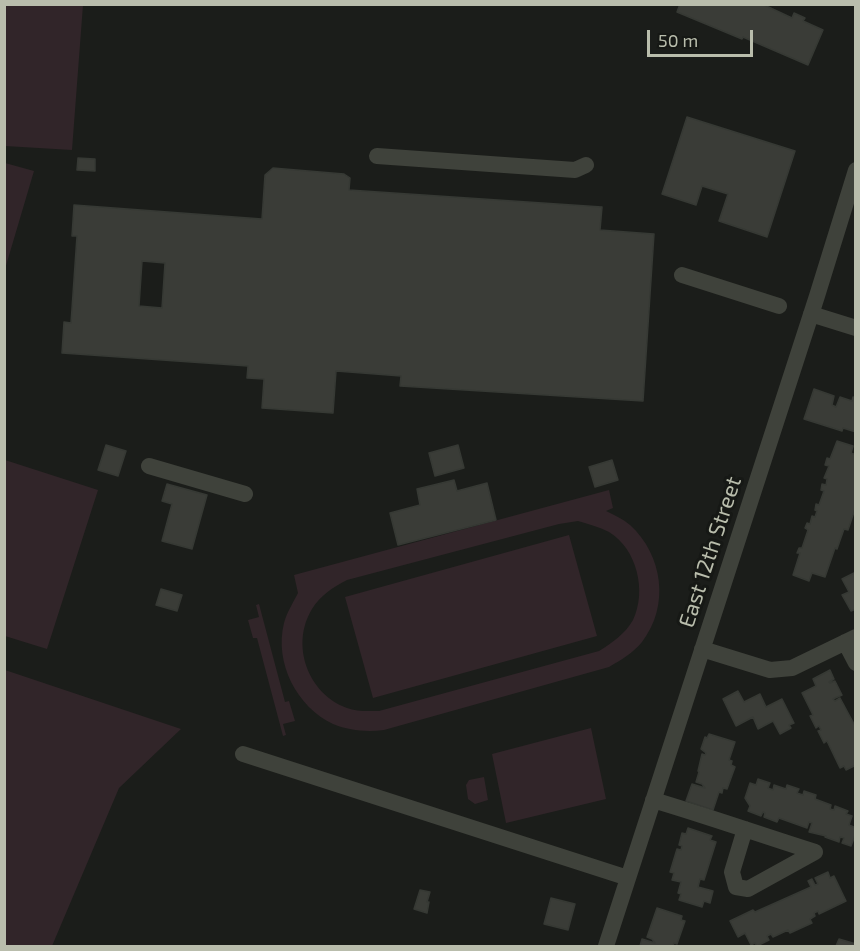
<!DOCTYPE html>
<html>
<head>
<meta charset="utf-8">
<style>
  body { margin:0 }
  #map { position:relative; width:860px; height:951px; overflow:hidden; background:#1b1d1a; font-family:"Exo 2",sans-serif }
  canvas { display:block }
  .frame { position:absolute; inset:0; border:6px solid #b9bdac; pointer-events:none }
  .scale { position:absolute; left:647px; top:30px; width:106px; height:27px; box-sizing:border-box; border:3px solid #b9bdac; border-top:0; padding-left:8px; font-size:18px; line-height:21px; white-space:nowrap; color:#b9bdac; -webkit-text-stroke:4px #161815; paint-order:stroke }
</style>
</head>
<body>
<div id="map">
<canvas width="860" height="951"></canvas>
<div class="frame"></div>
<div class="scale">50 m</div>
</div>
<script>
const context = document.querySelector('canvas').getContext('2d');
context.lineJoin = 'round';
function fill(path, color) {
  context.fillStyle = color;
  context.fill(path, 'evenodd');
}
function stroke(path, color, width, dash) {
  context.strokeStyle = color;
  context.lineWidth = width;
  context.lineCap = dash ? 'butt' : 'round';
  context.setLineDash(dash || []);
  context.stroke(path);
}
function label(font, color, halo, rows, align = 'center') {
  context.font = font + ' "Exo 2",sans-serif';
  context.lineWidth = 6;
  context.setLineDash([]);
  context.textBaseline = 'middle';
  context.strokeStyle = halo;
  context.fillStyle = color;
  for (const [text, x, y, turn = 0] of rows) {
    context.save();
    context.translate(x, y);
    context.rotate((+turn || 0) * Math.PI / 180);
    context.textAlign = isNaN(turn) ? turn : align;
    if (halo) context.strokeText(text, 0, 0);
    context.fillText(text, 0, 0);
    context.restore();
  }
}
fill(new Path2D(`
  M5 5H83L72 150 5 146Z
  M5 163 34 171 5 269 4 163Z
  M5 460 98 490 47 649 5 636Z
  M609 490 613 508 606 511C614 515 623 519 630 525 663 555 670 606 642 642 633 653 621 660 609 667L384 730C367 732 350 731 333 724 297 707 274 663 284 623 287 612 293 603 298 593L294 575ZM578 521C588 524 599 527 609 532 637 549 647 591 633 620 625 634 612 643 599 651L379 711C368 711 357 712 347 708 308 694 290 645 312 609 320 596 333 587 347 580L559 524Z
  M569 535 597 636 373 698 345 597Z
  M259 604 285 702 289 701 295 721 283 724 286 735 283 736 257 638H253L248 620 259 617 256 605Z
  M5 670 181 729 119 788 52 946H5Z
  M591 728 606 799 506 823 492 754Z
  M484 777 488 800 475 804 468 799 466 785 469 780Z`), '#312529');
const building = new Path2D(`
  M680 4H762L792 18 794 13 805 18 803 21 823 30 808 65 743 37 742 39 677 12Z
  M687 117 795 151 767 237 719 221 728 194 702 186 696 205 662 194Z
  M78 158 95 159V171L77 170Z
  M273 168 344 174 350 178 349 190 602 207 600 230 654 234 643 401 400 386 401 376 336 371 333 413 262 408 264 379 247 378 248 366 62 353 64 322 71 323 77 236H72L74 205 262 219 265 175ZM142 261 165 263 162 308 139 306Z
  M814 389 834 396 832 405 836 407 840 397 852 401 853 397 856 398V432L843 428 842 431 804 419Z
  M837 441 853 446 851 453 856 455V506L848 530 844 529 837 549 835 548 825 577 812 573 809 581 793 575 800 553H797L799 548H802L808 530 805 528 807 523 810 524 812 516 815 517 817 511 815 510 816 504 819 505 824 491 821 490 822 484 826 485 827 479 824 478 829 466 825 465 827 458 830 459Z
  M106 445 126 451 118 476 98 470Z
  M458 445 464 468 435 476 429 453Z
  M612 460 618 480 595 487 589 467Z
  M454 480 457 491 487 483 496 520 398 545 390 513 420 505 417 489Z
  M167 484 207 495 192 549 162 541 172 504 162 501Z
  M856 572V609L851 611 842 595 849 592 842 579Z
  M161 589 182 595 177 611 156 605Z
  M830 670 834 679 829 682 830 683 835 681 842 695 833 699 835 701 840 698 854 724 856 723V765L846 770 844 766 840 768 827 741 824 743 818 731 821 730 819 726 816 728 810 716 813 715 802 693 816 686 813 679Z
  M738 691 744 702 760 694 766 707 782 699 794 723 789 725 791 728 780 734 773 721 758 729 753 717 736 726 723 699Z
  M709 734 735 742 729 760 732 761 731 765 735 767 727 789 723 788 722 793 719 792 713 810 686 801 692 784 705 788 702 784 696 782 699 772 698 771 702 754 705 755 706 753 701 749 705 737 707 738Z
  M758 779 770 783 768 788 773 790 774 785 786 789 787 785 799 789 797 793 803 795 804 791 816 795 815 799 831 805 830 809 834 810 835 806 848 811 846 814 852 816 849 825 856 828V833L851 846 842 843 844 838 840 837 839 842 825 837 826 836 809 832 812 823 809 822 807 828 779 818 777 822 764 817 765 813 763 812 761 816 748 811 750 806 745 798 750 783 756 785Z
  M688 828 712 836 710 840 716 842 704 880 700 879 698 887 713 891 710 903 704 901 702 907 679 900 681 894 678 893 681 882 672 880 674 873 670 872 677 849 681 850 682 846 679 845 682 833 686 834Z
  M828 872 830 878 834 876 846 901 819 914 818 911 814 913 815 916 810 919 812 923 790 933 788 930 773 937 771 934 767 936 769 940 757 946 755 943 751 945 745 933 738 937 730 921 753 910 755 912 811 887 808 881 812 879 815 885 818 884 815 878Z
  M420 890 430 892 427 902H429L427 913 414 909Z
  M551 898 575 904 568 930 544 924Z
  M657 908 682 916 681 920 685 921 677 944 674 943 673 946H640L642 939 655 943 652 939 647 937Z
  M839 939 856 944V946H836Z`);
fill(building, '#3a3c37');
stroke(building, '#363934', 1.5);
stroke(new Path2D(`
  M377 156 575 170 586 165
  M682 275 779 306
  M811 314 856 328
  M149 466 245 494
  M845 642 856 663
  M702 649 770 670 792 668 856 637
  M243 754 628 878
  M653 800C707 816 761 835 815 852L748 889 736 887 732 872 745 829
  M606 946 817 296 856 170`), '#3f423b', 16);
label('22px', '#b9bdac', '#161815', [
  ["East 12th Street",710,552,-72]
]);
</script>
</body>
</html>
